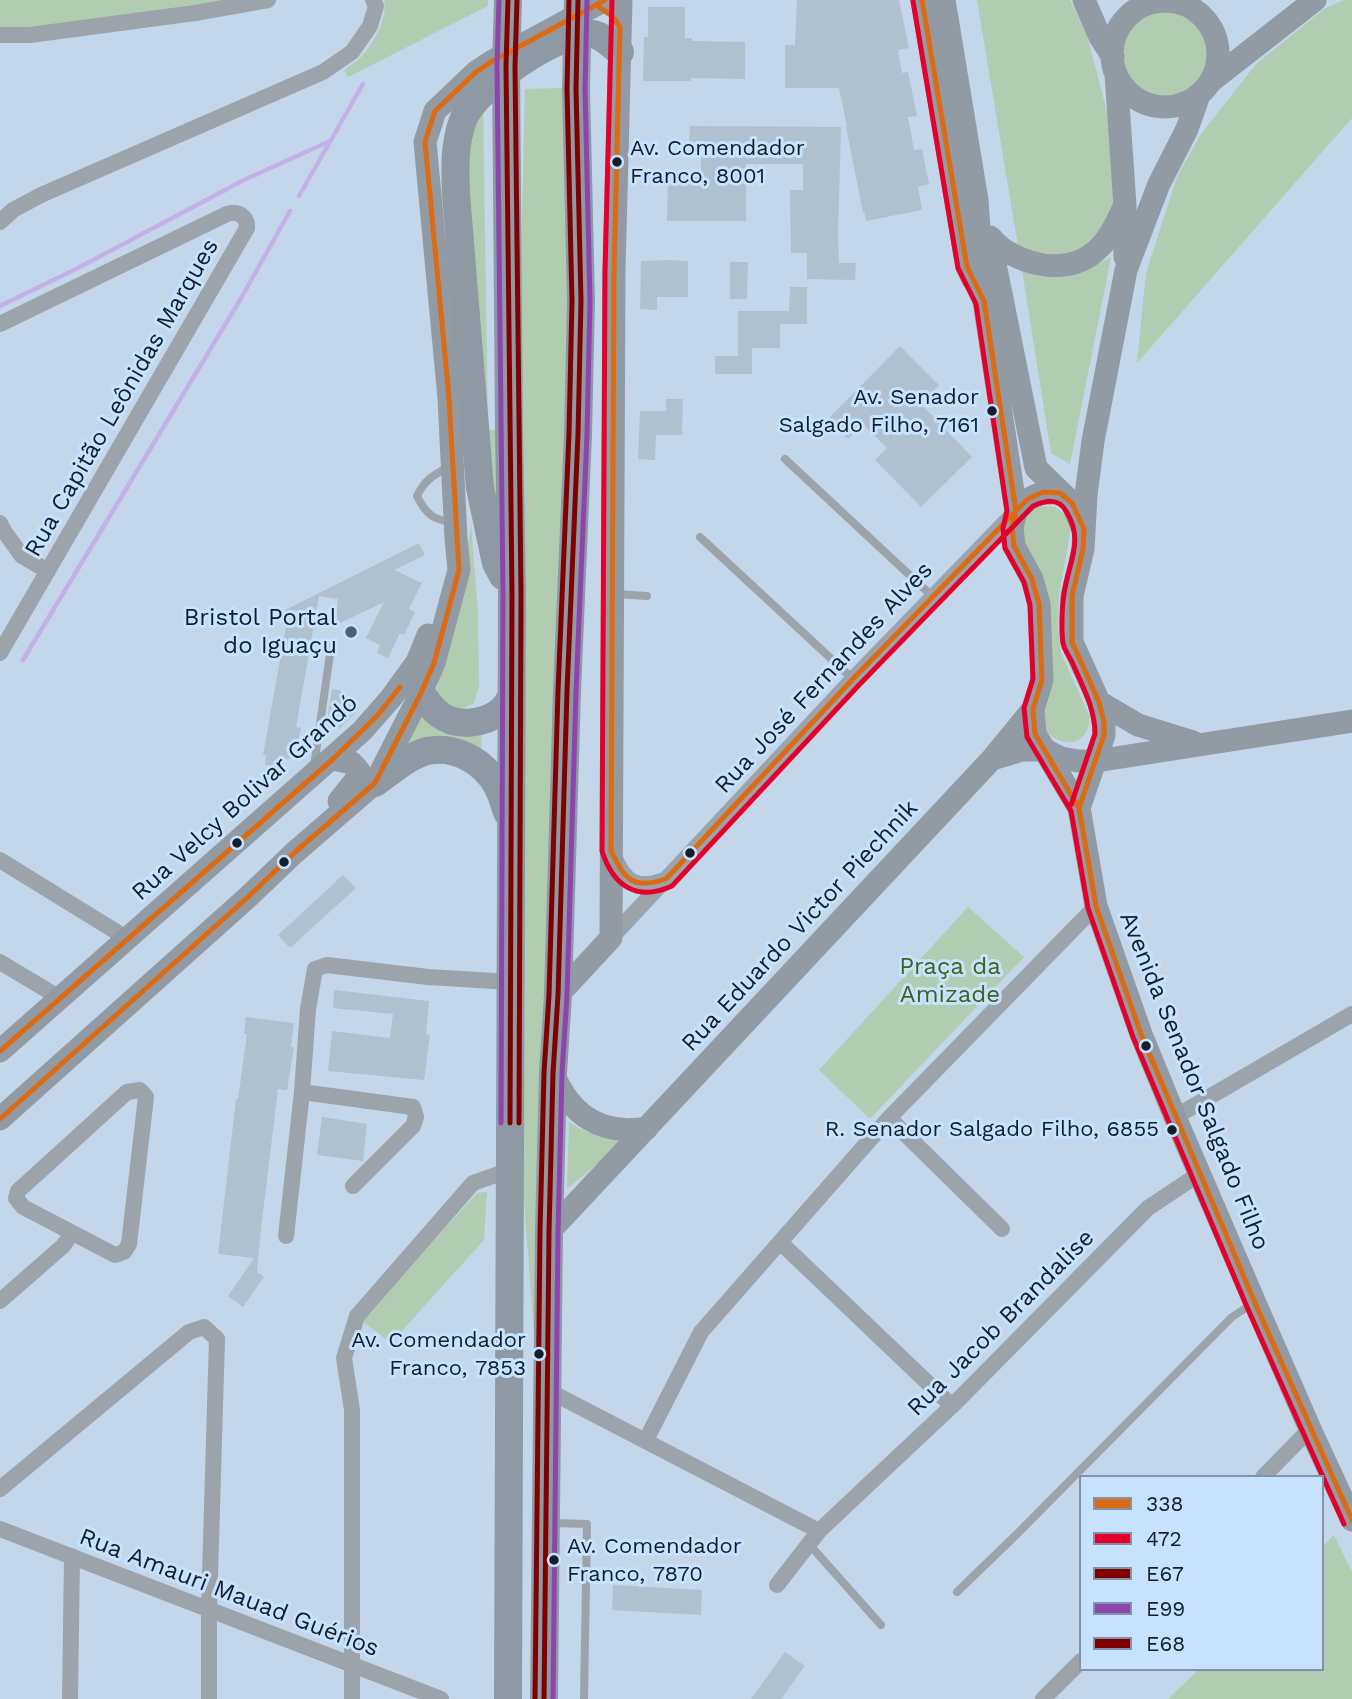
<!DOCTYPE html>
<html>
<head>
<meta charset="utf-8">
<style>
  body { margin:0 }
  #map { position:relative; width:1352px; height:1699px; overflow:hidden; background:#c3d6ea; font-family:"Work Sans",sans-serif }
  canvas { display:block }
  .legend { position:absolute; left:1079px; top:1475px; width:245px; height:196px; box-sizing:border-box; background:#c7e2fe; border:2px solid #7f94aa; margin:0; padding:9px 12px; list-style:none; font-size:21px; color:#121f2b }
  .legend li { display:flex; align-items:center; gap:14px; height:35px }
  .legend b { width:35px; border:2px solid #7f94aa }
</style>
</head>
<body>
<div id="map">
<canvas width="1352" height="1699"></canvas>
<ul class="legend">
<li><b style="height:9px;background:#db6a13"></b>338</li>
<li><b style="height:9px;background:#e4002b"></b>472</li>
<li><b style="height:9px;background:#800000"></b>E67</li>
<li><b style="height:9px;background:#8e44ad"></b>E99</li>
<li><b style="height:9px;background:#800000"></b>E68</li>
</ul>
</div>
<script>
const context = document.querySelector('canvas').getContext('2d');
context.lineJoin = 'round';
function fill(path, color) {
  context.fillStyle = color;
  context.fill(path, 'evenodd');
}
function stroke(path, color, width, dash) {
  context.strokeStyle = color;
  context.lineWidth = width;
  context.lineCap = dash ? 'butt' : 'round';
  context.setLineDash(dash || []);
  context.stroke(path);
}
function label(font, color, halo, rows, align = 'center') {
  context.font = font + ' "Work Sans",sans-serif';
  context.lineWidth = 6;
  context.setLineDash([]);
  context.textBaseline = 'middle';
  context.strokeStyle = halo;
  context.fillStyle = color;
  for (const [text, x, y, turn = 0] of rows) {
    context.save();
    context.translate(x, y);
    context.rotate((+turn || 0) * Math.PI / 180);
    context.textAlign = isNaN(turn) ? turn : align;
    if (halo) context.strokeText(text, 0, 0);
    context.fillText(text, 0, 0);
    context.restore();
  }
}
fill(new Path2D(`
  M0 0H227L79 22 18 29H0Z
  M384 0H488V6L348 77 344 70C350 66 357 61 362 56 374 43 388 18 384 0Z
  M977 0H1070L1087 35 1114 139 1116 202 1105 231 1082 250 1061 257 1038 256 1018 246Z
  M1344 0H1352V118L1137 363 1146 273 1177 177 1201 134 1256 64 1324 9Z
  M1119 54a46 46 0 1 1 92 0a46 46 0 1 1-92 0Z
  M565 88 572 300 537 1373 522 1175 517 435 525 89Z
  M483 101 488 429 497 431 498 515 493 518 461 167Z
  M1111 257 1070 464 1051 453 1022 270C1060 286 1077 274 1111 257Z
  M1041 506 1056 507 1064 514 1069 521 1070 534 1059 596 1058 628 1061 653 1090 717C1088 749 1058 749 1042 726L1022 539 1025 515 1033 508Z
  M471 524 478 612 479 687 474 703 459 710 443 705 436 691 458 618Z
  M420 705 481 728 482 759 401 755Z
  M968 907 1024 957 870 1119 819 1070Z
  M569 1122C588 1134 605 1140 627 1139L567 1189Z
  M487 1192 484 1240 391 1343 361 1320 477 1193Z
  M1334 1535 1352 1572V1699H1168L1199 1669H1322V1547Z`), '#b2ccb1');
stroke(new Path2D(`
  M299 196 363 84
  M0 306 78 268 244 180 330 141
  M23 660 240 300 290 211`), '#c4b0e5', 4.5);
fill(new Path2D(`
  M797 0H899L909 48 898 50 902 73 908 72 917 116 908 117 914 150 922 149 929 184 918 187 922 210 866 221 864 211 863 212 846 127H847L839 88H785V45H795Z
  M648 7H685V38H692V41L745 42V79L691 78V81H643L644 37H648Z
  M690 126 841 127 838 236 839 263H856L855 280 807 279V253H791L790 190H803V164H746V221H667L668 172 701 173V143H689Z
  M670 260 688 261V297H657V310L640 309 641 261Z
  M730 262H748L747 299H730Z
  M790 287H807V324H780V348H752V374H715V356H738V311H789Z
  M900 346 939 385 921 404 972 457 921 507 875 460 887 448 863 424 848 439 828 419Z
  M666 399H683L682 435H656L655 460 638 459 640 411H666Z
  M419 543 425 555 394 570 422 583 409 609 415 612 404 635 400 633 388 658 377 653 380 645 366 638 384 602 334 626 338 599 319 596 296 727 301 728 295 756 290 755 289 759 285 758 282 773 268 771 269 765H265L266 755H263L288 616 285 610Z
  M332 689 340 690 359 709 339 729 326 728Z
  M343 875 356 888 290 948 278 935Z
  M334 990 429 1001 426 1034 430 1035 424 1080 328 1071 332 1031 390 1038 393 1014 333 1008Z
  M246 1017 294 1023 291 1047H294L287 1090 278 1089 261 1229 257 1272 264 1277 243 1307 228 1296 254 1258 218 1254 236 1099H238L247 1034H244Z
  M322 1117 367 1124 363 1161 317 1155Z
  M613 1585 702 1590 701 1615 612 1610Z
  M785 1652 805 1666 781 1699H751Z`), '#b1c0cf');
stroke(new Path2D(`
  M785 459 932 596
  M450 466C434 475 425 479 417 496 427 516 433 519 454 523
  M700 537 853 679
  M615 594 647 596
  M314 766 331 647
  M552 1523 587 1524 584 1699
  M808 1543 881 1625
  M957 1592 1017 1534 1232 1317 1252 1304`), '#9ca3ab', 8);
stroke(new Path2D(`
  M0 35H30L195 13 268 0
  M0 222 13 210 41 195 323 72 352 52 370 26 376 6 373 0
  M0 324 227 214C238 210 248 217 247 228L0 653
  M0 523 4 531 22 556 48 571
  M614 856C625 882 637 890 664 880
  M0 860 128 939
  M611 938 853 679 1016 511
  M0 962 60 998
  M140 1090 146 1097 129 1244 124 1252 115 1255 23 1207 16 1198 18 1191 127 1092Z
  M302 1092 413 1107 416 1117 413 1126 353 1186
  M1175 1117 1352 1014
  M889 1118 1002 1229
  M286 1236 302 1092 308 1009 315 969 327 965 428 977 510 982
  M780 1242 952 1406
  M0 1301 63 1246 72 1233
  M547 1390 819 1531 952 1406 1148 1208 1199 1174
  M646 1440 701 1332 889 1118 1096 906
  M1263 1477 1310 1429
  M0 1489 189 1332 204 1327 217 1339 209 1609V1699
  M0 1529 441 1699
  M777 1585 819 1531
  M70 1699 72 1556
  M352 1699V1410L344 1358 357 1316 473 1183 510 1170
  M1043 1699 1081 1661`), '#9ca3ab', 16);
stroke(new Path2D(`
  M922 0 967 267 973 279
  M944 0 977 200 984 301 1016 511 1012 528 1014 546 1032 579 1039 604 1042 680 1033 709 1035 734 1079 808 1096 906 1141 1034 1175 1117 1255 1303 1310 1429 1352 1520
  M1084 0 1100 37 1113 57
  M1112 54a53 53 0 1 1 106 0a53 53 0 1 1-106 0Z
  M1116 74 1125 206V257
  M1210 82 1315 0
  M990 237C995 242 1000 248 1006 251 1036 269 1075 274 1101 246 1111 236 1117 222 1123 209
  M993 254 1036 468 1072 503 1082 527
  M1016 511C1031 495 1038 492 1060 493
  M1099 702 1138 725 1193 742
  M333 759 352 763 359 771 355 781 339 801
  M992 759 1022 750H1045L1061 758 1078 761H1096L1352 721
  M1079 808 1104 735V722L1099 702 1072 642V596L1083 549 1086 495 1093 441 1126 270 1159 184 1187 129 1199 95
  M558 995 611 938 614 271 621 0
  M0 1051 362 731 391 698 417 662 428 635
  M553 1073C570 1115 601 1136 647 1128
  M0 1119 248 897 294 853 375 783 421 693 434 663 459 570 456 538 449 398 425 142 435 111 476 72 491 62 605 0
  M549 1232 992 759 1033 709`), '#929aa3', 23);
stroke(new Path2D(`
  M503 576 496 563 480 488 456 194C455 168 454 145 463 120 475 88 559 29 593 34 603 36 612 46 620 52
  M421 693C427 701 432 709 439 714 457 728 485 724 502 710 505 707 509 701 511 697
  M375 783C391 772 408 756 427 751 455 745 485 762 497 786 502 794 504 804 507 812
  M508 1699 512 594 509 431
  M544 1699 549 1232 553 1073 558 995 567 691 578 434`), '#8e99a3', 28);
stroke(new Path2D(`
  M508 0 506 66 509 431
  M578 434 581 301 576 89 578 0`), '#8e99a3', 28);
stroke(new Path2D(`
  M922 0 967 267 984 301 1016 511 1012 528 1014 546 1032 579 1039 604 1042 680 1033 709 1035 734 1079 808 1096 906 1141 1034 1255 1303 1352 1520
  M596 5 612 16 620 27 614 271 611 851C625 880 633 890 666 879L853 679 1016 511 1028 499 1043 492 1060 493 1072 503 1084 529 1083 549 1072 596V642L1099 702 1104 722V735L1079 808
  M0 1051 333 759 377 716 400 687
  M0 1119 248 897 294 853 375 783 421 693 434 663 459 570 449 398 425 142 435 111 476 72 491 62 605 0`), '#db6a13', 5);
stroke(new Path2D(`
  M612 0 605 271 602 851C613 886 637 902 672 886L859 685 1033 506C1045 501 1058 497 1066 511 1085 541 1068 563 1064 594 1062 605 1061 631 1063 643 1064 649 1069 656 1072 662 1082 685 1095 708 1095 734L1071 805
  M913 1 958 268 976 304 1007 511 1003 528 1005 548 1024 582 1030 605 1033 679 1024 708 1027 737 1071 811 1088 908 1133 1037 1247 1307 1344 1524`), '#e4002b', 5);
stroke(new Path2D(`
  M508 0 506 66 512 594 510 1123
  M544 1699 549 1232 553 1073 558 995 567 691 578 434 581 301 576 89 578 0`), '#800000', 5);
stroke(new Path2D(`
  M499 0 497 66 503 594 501 1123
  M553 1699 558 1232 562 1073 567 995 576 691 587 434 590 301 585 89 587 0`), '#8e44ad', 5);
stroke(new Path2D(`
  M517 0 515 66 521 594 519 1123
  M535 1699 540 1232 544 1073 549 995 558 691 569 434 572 301 567 89 569 0`), '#800000', 5);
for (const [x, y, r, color] of [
  [617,162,6,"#121f2b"],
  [992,411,6,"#121f2b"],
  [351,632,7,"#505f6e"],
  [237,843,6,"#121f2b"],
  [690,853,6,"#121f2b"],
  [284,862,6,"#121f2b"],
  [1146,1046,6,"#121f2b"],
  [1172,1130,6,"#121f2b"],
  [539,1354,6,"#121f2b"],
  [554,1560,6,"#121f2b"]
]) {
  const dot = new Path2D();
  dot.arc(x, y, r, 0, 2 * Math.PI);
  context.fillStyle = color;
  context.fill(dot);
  stroke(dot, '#c7e2fe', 2.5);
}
label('22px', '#121f2b', '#c7e2fe', [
  ["Av. Comendador",630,149,"left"],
  ["Franco, 8001",630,177,"left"],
  ["Av. Senador",979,398],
  ["Salgado Filho, 7161",979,426],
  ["R. Senador Salgado Filho, 6855",1159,1130],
  ["Av. Comendador",526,1341],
  ["Franco, 7853",526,1369],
  ["Av. Comendador",567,1547,"left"],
  ["Franco, 7870",567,1575,"left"]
], 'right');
label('24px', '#121f2b', '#c7e2fe', [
  ["Rua Capitão Leônidas Marques",122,398,-60],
  ["Rua José Fernandes Alves",824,678,-47],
  ["Rua Velcy Bolivar Grandó",245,798,-42],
  ["Rua Eduardo Victor Piechnik",800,926,-47],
  ["Avenida Senador Salgado Filho",1194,1081,68],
  ["Rua Jacob Brandalise",1001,1323,-45],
  ["Rua Amauri Mauad Guérios",229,1593,21]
]);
label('24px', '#121f2b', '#c7e2fe', [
  ["Bristol Portal",337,618],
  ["do Iguaçu",337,646]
], 'right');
label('24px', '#436118', '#c7e2fe', [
  ["Praça da",950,967],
  ["Amizade",950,995]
]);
</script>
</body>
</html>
